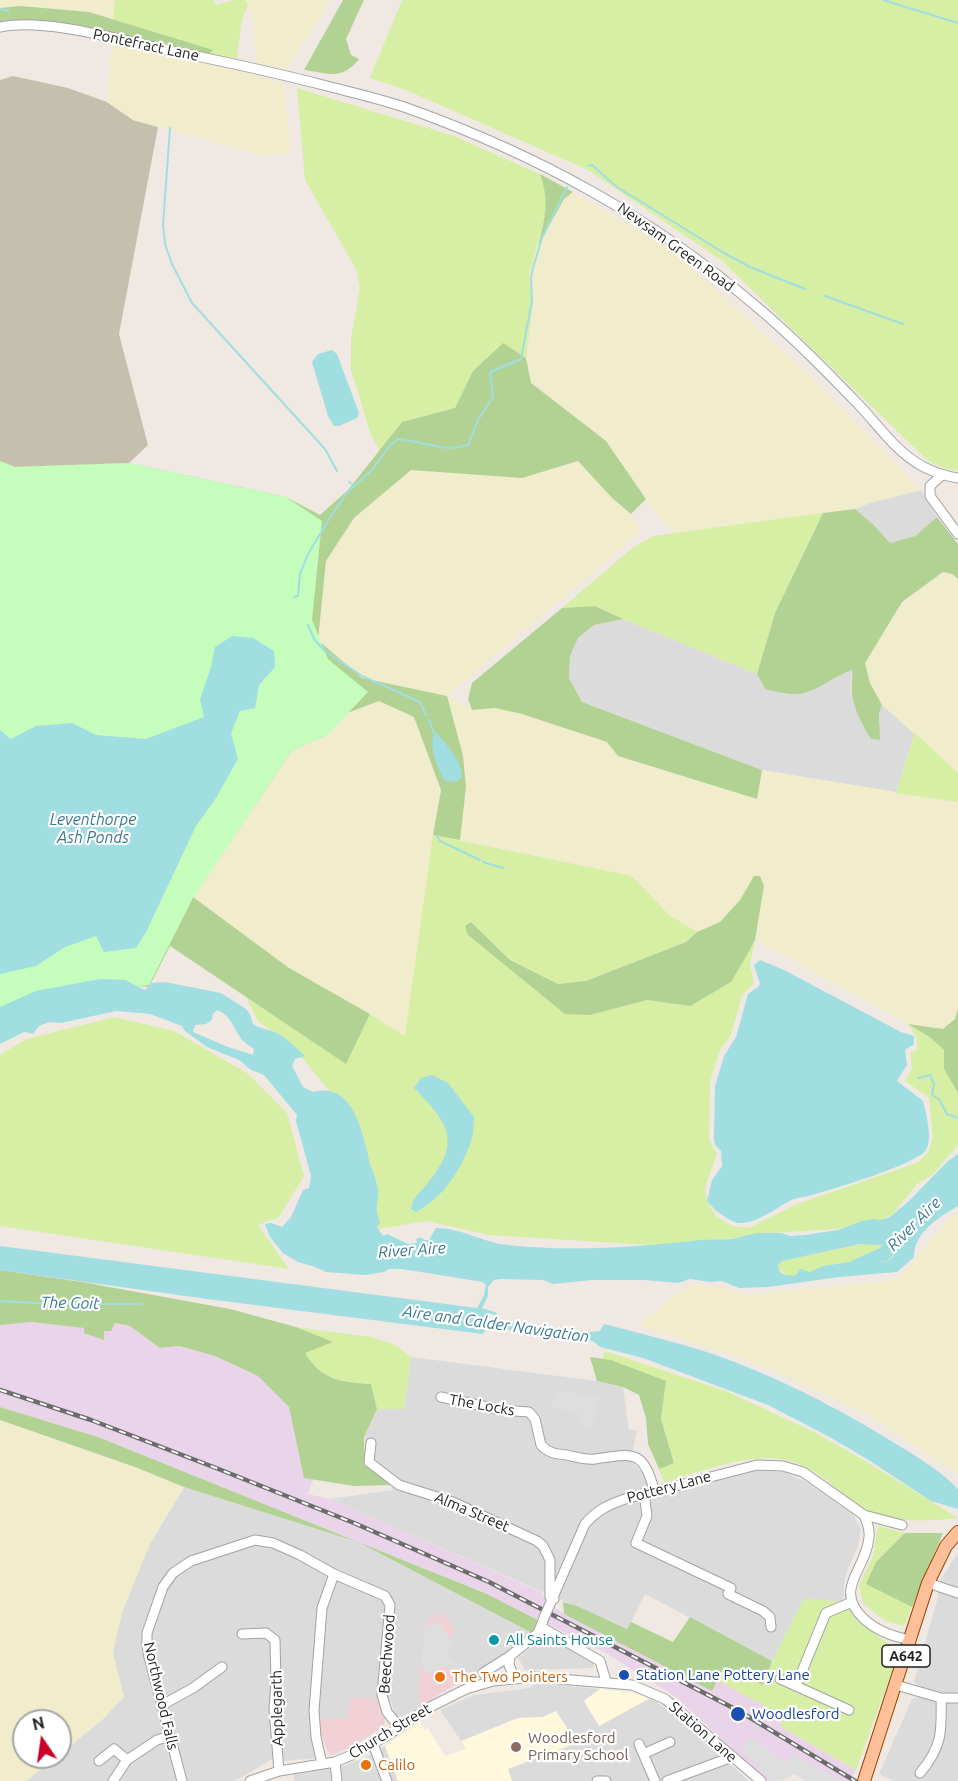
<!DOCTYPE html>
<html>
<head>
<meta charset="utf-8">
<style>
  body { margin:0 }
  #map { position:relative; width:958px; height:1781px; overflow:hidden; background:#f0e9e3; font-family:Ubuntu,sans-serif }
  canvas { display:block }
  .north { position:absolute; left:12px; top:1709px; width:60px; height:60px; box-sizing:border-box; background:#fff; border:2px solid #a5a5a5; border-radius:50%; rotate:347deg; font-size:16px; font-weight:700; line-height:24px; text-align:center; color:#1e1e1e }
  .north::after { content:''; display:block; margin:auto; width:21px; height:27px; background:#cb0027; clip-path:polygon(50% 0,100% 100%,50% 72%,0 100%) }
</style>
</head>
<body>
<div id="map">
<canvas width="958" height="1781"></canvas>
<div class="north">N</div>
</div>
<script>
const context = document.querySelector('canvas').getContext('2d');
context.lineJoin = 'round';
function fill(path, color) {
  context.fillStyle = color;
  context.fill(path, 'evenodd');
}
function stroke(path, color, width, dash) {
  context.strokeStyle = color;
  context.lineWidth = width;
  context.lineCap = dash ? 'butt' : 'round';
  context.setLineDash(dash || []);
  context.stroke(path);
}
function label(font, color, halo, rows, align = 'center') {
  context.font = font + ' Ubuntu,sans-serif';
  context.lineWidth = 4.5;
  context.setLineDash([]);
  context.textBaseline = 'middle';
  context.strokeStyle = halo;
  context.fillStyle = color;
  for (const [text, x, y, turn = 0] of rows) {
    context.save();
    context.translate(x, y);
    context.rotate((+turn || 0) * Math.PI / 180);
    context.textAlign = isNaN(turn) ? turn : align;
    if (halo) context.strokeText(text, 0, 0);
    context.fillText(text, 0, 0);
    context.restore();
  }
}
fill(new Path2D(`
  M921 490 937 517 915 536 890 543 874 525 855 509 870 503Z
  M623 619 757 674 765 689 807 693 837 674 852 669 851 693 880 723 879 713 882 705 915 733 896 793 762 770 582 702 569 678 570 656 578 638 594 625Z
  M411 1357 597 1381 623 1387 629 1430H637L631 1460 654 1484 657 1494 752 1470 785 1472 808 1483 853 1514 861 1529 859 1543 845 1577 843 1602 804 1599 772 1661 645 1594 628 1629 329 1499 393 1490 390 1480 364 1461 365 1435 377 1409H404Z
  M184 1487 358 1542 532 1633 511 1651 467 1678 457 1661 453 1663 427 1619 419 1684 421 1706 401 1718 395 1715 391 1701 350 1697 349 1718 311 1733 316 1758 284 1761 274 1758 235 1781H26L56 1757H60V1754L103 1719 124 1697 112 1653 122 1612 150 1544Z
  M958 1553V1781H894L879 1774 912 1699 918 1698 920 1688 914 1682 938 1597 937 1585Z
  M548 1635 595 1660 593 1668 525 1670 518 1658 542 1637Z
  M537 1683 600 1689 584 1701 599 1726 650 1698 677 1716 749 1781H512L508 1769 557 1711 543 1717 518 1718 461 1741 440 1710 474 1695 529 1688Z
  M385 1746 398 1781H294L293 1773 340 1767 365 1758Z`), '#dcdbdb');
fill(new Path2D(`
  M445 1614 455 1631 452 1639 454 1642 446 1647 448 1652 446 1653 453 1663 457 1661 464 1672 458 1677 460 1682 421 1706 419 1684 427 1619Z
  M350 1697 380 1700 385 1717 384 1726 354 1746 330 1756 321 1735 318 1719 348 1718Z`), '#f2d1d6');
fill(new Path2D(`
  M31 1322 111 1331 114 1323 130 1326 160 1348 178 1346 215 1356 258 1376 289 1407 304 1477 313 1479 308 1494 329 1499 541 1592 547 1602 564 1614 712 1690 717 1680 782 1715V1727L856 1770 850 1781H806L794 1774 783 1780 766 1781 676 1697 606 1653 487 1594 98 1437 0 1407V1325Z`), '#e9d4e9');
fill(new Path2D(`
  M600 1689 634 1693 650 1698 599 1726 584 1701Z
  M556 1711 577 1743 508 1769 512 1781H398L385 1746 420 1722 424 1730 428 1728 445 1756 466 1749 462 1741 518 1718 543 1717Z`), '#fff8dc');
fill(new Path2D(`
  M13 76 68 88 107 102 133 120 158 127 119 334 148 445 129 463 15 467 0 461V80Z`), '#c5c0ae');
fill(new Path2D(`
  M0 0H115L113 20 89 12 21 6 0 8Z
  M245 0H330L286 71 256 64 253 17Z
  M112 42 227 67 284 83 291 153 265 156 133 120 107 102Z
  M573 192 673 251 809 375 921 490 870 503 855 509 673 534 646 499 606 441 531 382 526 358 533 304 529 276 538 246 564 199Z
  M578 461 612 498 631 514 641 532 447 696 472 710 495 708 522 714 607 742 618 756 757 799 762 770 958 802V1009L955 1019 943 1029 908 1024 755 940 764 886 754 876 740 900 720 922 697 932 669 915 632 876 460 840 466 787 447 696 362 678 318 639 326 561 354 518 411 470 522 478Z
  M943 572 952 574 958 579V773L882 705 870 683 865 663 902 602Z
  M379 701 414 717 441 790 405 1036 289 968 193 898 292 750 327 735 342 715Z
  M958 1212V1475L868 1415 760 1365 639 1326 679 1291 688 1286 703 1285 727 1287 744 1295 886 1281 902 1275 949 1218Z
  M0 1420 135 1467 184 1487 150 1544 122 1612 113 1653 124 1697 103 1719 60 1754V1721H24V1757H56L26 1781H0Z`), '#f0eccc');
fill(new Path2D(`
  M115 0H213L216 5 233 0H245L248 5 242 20 237 58 208 55 212 50 113 20Z
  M402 0H958V471L946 469 928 461 721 260 588 170 406 90 370 78Z
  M297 88 454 136 540 174 547 192 545 216 529 276 533 304 526 358 503 343 473 371 455 408 402 422 380 450 371 435 351 370V338L360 288 356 269 305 180Z
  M823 513 775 613 757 674 623 619 595 606 562 608 632 548 653 536Z
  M915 733 958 773V802L896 793Z
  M433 835 632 876 669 915 697 932 686 942 586 981 558 984 510 960 471 922 468 935 590 1015 647 1000 690 1006 747 955 755 940 750 965 754 983 742 995 731 1035 720 1050 710 1082 709 1139 717 1154 705 1187 707 1201 716 1216 732 1226 748 1228 797 1204 917 1163 928 1153 933 1137 929 1098 905 1081 912 1068 910 1053 917 1050V1038L908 1024 931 1038 944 1050V1069L958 1093V1145L932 1175 917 1184 892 1215 864 1227 774 1233 725 1239 650 1245 489 1235 427 1221 373 1230 349 1126 329 1091 297 1051 258 1021 246 997 346 1063 370 1014 405 1036Z
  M114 1017 174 1031 247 1073 287 1113 304 1176 279 1217 258 1225 289 1269 0 1226V1055L26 1039Z
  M860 1244 892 1246H895L896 1251 892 1258 883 1263 866 1259 862 1262 856 1261 823 1266 810 1272 800 1270 796 1275 787 1276 778 1268V1264L782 1261Z
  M296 1327 371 1337 396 1345 411 1357 404 1409H377L371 1384C341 1382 322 1381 304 1353L332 1342Z
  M605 1351 728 1392 814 1432 862 1459 958 1518C928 1521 890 1524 863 1508 837 1491 817 1467 786 1460 749 1452 700 1472 664 1482L659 1469 674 1462 661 1419 666 1382 611 1360 602 1359Z
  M878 1526 905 1533 876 1562 867 1584 912 1607 904 1626 885 1621 863 1603 859 1585 873 1556Z
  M804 1598 843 1602 856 1620 892 1646 896 1660 856 1770 781 1727 782 1715 717 1680 724 1667 763 1685 772 1661Z`), '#d7eea5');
fill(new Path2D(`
  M343 0H364L346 39 351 55 359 59C342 81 328 73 304 70Z
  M21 6 89 12 213 50 208 55 31 22H0V8Z
  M540 174 573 192 564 199 538 246C545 218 550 202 540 174Z
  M503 343 526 358 531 383 606 441 646 499 631 514 612 498 578 461 522 478 411 470 354 518 326 561 318 640 362 678 447 696 463 756 466 787 460 840 433 835 441 790 414 717 379 701 342 715 327 735 292 750 193 897 289 968 370 1014 346 1064 170 946 149 987 88 982 0 461 15 467 129 463 286 497 320 515 348 490 402 422 455 408 473 371Z
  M855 509 874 525 890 543 915 536 937 517 958 544V579L952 574 943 572 902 602 865 663 870 683 882 705 879 713 880 740 871 739C863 726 854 710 852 694 851 686 853 678 852 670 836 675 824 686 808 692 795 697 778 692 765 689L757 674 775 613 823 513Z
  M595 606 623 619 594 625 578 638 570 656 569 678 582 702 762 770 757 799 618 756 607 742 522 714 495 708 472 710 468 699 472 683 562 608Z
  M754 876H760L764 886 755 940 747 955 731 982 690 1006 647 1000 590 1015 565 1014 468 935 465 926 471 922 510 960 558 984 586 981 686 942 697 932 720 922 740 900Z
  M958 1009V1093L944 1069V1050L931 1038 908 1024 943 1029 955 1019Z
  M0 1270 82 1282 230 1309 296 1327 333 1342 305 1353C322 1381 341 1382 371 1384L377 1409 364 1437V1461L391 1480 392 1485 354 1486 304 1478 289 1407 258 1376 215 1356 179 1346 160 1348 130 1326 115 1323 111 1331H104V1340L84 1333V1328L31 1322 0 1325Z
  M590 1357 611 1360 666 1381 661 1419 674 1463 659 1469 648 1444 646 1418 639 1395 623 1387 597 1381Z
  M0 1407 98 1437 487 1594 540 1621 532 1633 358 1542 184 1487 135 1467 0 1420Z
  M905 1533H943L912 1607 866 1584 876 1562Z
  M563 1602 577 1606 627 1629 631 1622 673 1642 690 1617 772 1661 763 1685 724 1667 712 1691 564 1614Z`), '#b2d294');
fill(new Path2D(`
  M0 461 15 467 129 463 286 497 322 521 312 620 328 659 368 692 327 735 292 750 193 898 149 985 39 996 0 1016Z`), '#c4fdbc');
fill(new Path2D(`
  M556 1389 598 1397 592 1427 578 1424 580 1413 552 1407Z
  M437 1621 453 1642 446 1647 448 1652 447 1653 453 1663 457 1661 464 1672 455 1678 448 1666 445 1668 443 1666 428 1675 422 1664 426 1627Z
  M751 1737 786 1764 792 1754 841 1781H806L794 1774 783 1780 772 1781 741 1751Z`), '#dedede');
fill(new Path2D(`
  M332 350 337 354 359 413 357 418 339 426H334L328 416 312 362 318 354Z
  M232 636 253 638 274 651 275 667 259 685 255 708 240 711 231 733 238 759 216 798 196 826 146 932 136 948 104 952 96 936 65 947 36 966 0 974V730L11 739 36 726 72 723 96 735 146 739 204 717 200 699 211 667 215 647Z
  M435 732C445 741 484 788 445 781 437 769 428 744 435 732Z
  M760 960 784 970 901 1032 914 1036V1044L905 1050 907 1065 897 1081 923 1101C926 1114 933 1138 926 1150 915 1165 833 1189 812 1195 806 1197 800 1197 794 1199 777 1206 760 1223 740 1223 729 1222 714 1210 707 1201L712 1180 722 1166 721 1151 715 1145 714 1139 715 1086 724 1056 736 1037 748 994 758 987 760 984 754 965Z
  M100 979 125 980 145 990 152 983 165 982 221 993 246 1009 250 1014 253 1024C261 1029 268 1029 277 1033 287 1038 296 1048 305 1056L295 1059 292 1066 303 1087 313 1092C355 1080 364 1139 371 1167 373 1173 376 1179 377 1185 380 1194 376 1205 377 1213 378 1216 379 1219 380 1222L377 1227 383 1236 387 1234 408 1244 417 1243 416 1239 421 1237 424 1240H429L436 1228C461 1228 482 1242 507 1245 572 1252 636 1247 701 1240L732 1239 757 1233H781L791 1236 805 1235 838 1230 862 1221 873 1219 881 1220 890 1217 909 1201 948 1161 958 1154V1206C939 1217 914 1232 914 1257L897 1272 839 1277 768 1287 739 1288 722 1281 710 1282 690 1279 678 1283 644 1280H592L553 1284 543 1280 500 1279 494 1280 488 1287V1296L482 1308 497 1313 496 1315 486 1313 487 1317 493 1320 592 1332 600 1331 604 1324C639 1333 675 1342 710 1353 771 1374 828 1403 883 1436 909 1452 938 1468 958 1489V1509L931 1501 867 1459 826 1435 768 1405 643 1358 600 1347 593 1341 489 1327 486 1328 483 1334 207 1299 0 1270V1246L477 1308 484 1295 486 1285 483 1282 402 1269H389L384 1272 365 1275 326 1272 315 1267 298 1262 283 1253 270 1237 265 1224 271 1223 282 1227 291 1217 303 1190 309 1188 311 1176 296 1121 297 1115 264 1075 251 1070 239 1060 207 1047 185 1031 182 1026 150 1014 116 1011 61 1023 49 1022 39 1026 33 1034 24 1032 0 1044V1007L36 991ZM217 1010C231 1015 234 1029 242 1040 245 1043 250 1046 254 1049L253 1055 228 1047 193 1032 195 1025 206 1024 212 1020 213 1014ZM860 1244 892 1246H895L896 1251 892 1258 883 1263 866 1259 862 1262 856 1261 823 1266 810 1272 800 1269 796 1275C787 1276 778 1275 778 1265L782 1261Z
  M432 1075 448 1083 474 1117C473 1125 474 1134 471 1141 462 1169 442 1199 416 1212L411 1209C412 1199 420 1192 426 1185 462 1143 450 1124 414 1088L421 1078Z`), '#a0dee1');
stroke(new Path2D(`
  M883 0 958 23
  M0 9 9 11
  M170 128 163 225 165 244 172 264 192 303 325 449 337 471
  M589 166 592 165 617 187 724 253 750 267 805 289
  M825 296 903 324
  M349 482 355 486
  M294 597 298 596 300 574 308 554 331 516 346 494 372 470 390 445 398 439C421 441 446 453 468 445L478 420 493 397 490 372 521 359 532 301 531 277 533 268 542 238 567 187
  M308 625 314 639 325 651 362 676 420 702 426 715
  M429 720 434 733
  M437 836 440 841 480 860
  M483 862 503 868
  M918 1078 930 1075 934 1084 932 1095 939 1099 947 1114 958 1118
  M0 1301 53 1304H141`), '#a0dee1', 2);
stroke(new Path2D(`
  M855 1267 884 1254 905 1233`), '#a0dee1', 14);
const minor = new Path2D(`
  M0 27C44 18 117 39 162 49 217 60 273 72 327 86 354 93 381 99 407 108 538 155 650 216 757 307 793 337 826 371 859 405 879 426 896 452 922 466 933 472 945 476 958 478
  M942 475 930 486V496L958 534
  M441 1397 501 1410 529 1412 535 1419 541 1445C548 1453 556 1454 567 1455 576 1457 586 1460 595 1459 632 1454 643 1448 654 1490
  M371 1443 369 1462 399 1485 453 1502 537 1541 543 1546 550 1560V1597L554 1599
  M644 1493 647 1516 636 1543 731 1588 728 1594 763 1611 770 1617 771 1627
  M864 1515C867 1522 870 1529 869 1537 867 1569 832 1589 864 1619 877 1631 894 1637 911 1640
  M928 1583 958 1593
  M550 1604 585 1524C597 1510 608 1505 625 1499L757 1465 783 1466 803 1472 864 1515 902 1525
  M541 1627 600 1661 606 1681
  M242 1634 266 1633 275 1640 276 1683 274 1709 279 1771
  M483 1673 510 1656
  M515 1679 509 1665 510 1656 538 1633 543 1621
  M780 1679 796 1686
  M896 1685 941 1698H958
  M162 1705 193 1688 222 1667
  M849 1710 796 1686 826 1613 852 1602
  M373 1744 387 1781
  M639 1744 655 1781
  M643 1754 670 1742
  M99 1761 114 1749 127 1760
  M335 1762 337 1781
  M322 1764 316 1737 314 1711 322 1608 334 1574
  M920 1773C942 1747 942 1732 941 1698
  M113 1781 127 1760 157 1740 170 1736
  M182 1781 149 1657 147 1645V1633L163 1587 173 1573 191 1561 255 1540 273 1543 300 1555 334 1574 385 1596 390 1605 382 1695 387 1712 399 1727
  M250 1781 279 1771 335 1762 352 1755 386 1736 430 1707 466 1689 493 1681 535 1677 632 1685 665 1699 761 1781
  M597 1781H606
  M667 1781 732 1757`);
const major = new Path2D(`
  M864 1781 928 1583 946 1546 958 1532`);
stroke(minor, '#a2a2a2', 11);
stroke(major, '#974800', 14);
stroke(minor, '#fff', 9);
stroke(major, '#ffbf98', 12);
const rail = new Path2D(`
  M0 1390 91 1420 216 1468 354 1523 489 1582 739 1711 855 1781`);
stroke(rail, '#6c6c6c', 4.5);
stroke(rail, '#fff', 2, [7]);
const minorBridge = new Path2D(`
  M543 1620 550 1604`);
stroke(minorBridge, '#a2a2a2', 11, []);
stroke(minorBridge, '#fff', 9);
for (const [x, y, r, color] of [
  [494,1640,6,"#0f9aa8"],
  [624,1675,6,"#1a4fb4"],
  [440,1677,6,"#e8710a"],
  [738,1714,8,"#1a4fb4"],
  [516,1747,6,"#8d6e63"],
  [366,1765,6,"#e8710a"]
]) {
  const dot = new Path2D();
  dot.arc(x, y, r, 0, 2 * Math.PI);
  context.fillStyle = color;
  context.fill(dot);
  stroke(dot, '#fff', 2);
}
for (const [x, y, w] of [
  [906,1656,48]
]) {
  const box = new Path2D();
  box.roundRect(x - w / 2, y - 11, w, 22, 4.5);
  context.fillStyle = '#fff';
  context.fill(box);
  stroke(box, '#1e1e1e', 1.5);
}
label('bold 14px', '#1e1e1e', null, [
  ["A642",906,1656]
]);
label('15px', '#1e1e1e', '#fff', [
  ["Pontefract Lane",146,45,12],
  ["Newsam Green Road",676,247,36],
  ["The Locks",482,1405,10],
  ["Pottery Lane",669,1487,-15],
  ["Alma Street",472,1512,23],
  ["Beechwood",387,1654,-86],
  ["Northwood Falls",161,1696,77],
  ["Applegarth",277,1708,-91],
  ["Church Street",390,1731,-31],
  ["Station Lane",703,1732,41]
]);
label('15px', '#0d838f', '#fff', [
  ["All Saints House",506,1640]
], 'left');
label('15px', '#164399', '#fff', [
  ["Station Lane Pottery Lane",636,1675],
  ["Woodlesford",752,1714]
], 'left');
label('15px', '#c56008', '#fff', [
  ["The Two Pointers",452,1677],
  ["Calilo",378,1765]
], 'left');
label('15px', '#785e54', '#fff', [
  ["Woodlesford",528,1738],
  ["Primary School",528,1755]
], 'left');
label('italic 16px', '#397893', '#fff', [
  ["Leventhorpe",93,820],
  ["Ash Ponds",93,838],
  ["River Aire",914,1224,-45],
  ["River Aire",412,1250,-4],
  ["The Goit",70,1303,1],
  ["Aire and Calder Navigation",496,1324,8]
]);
</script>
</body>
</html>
